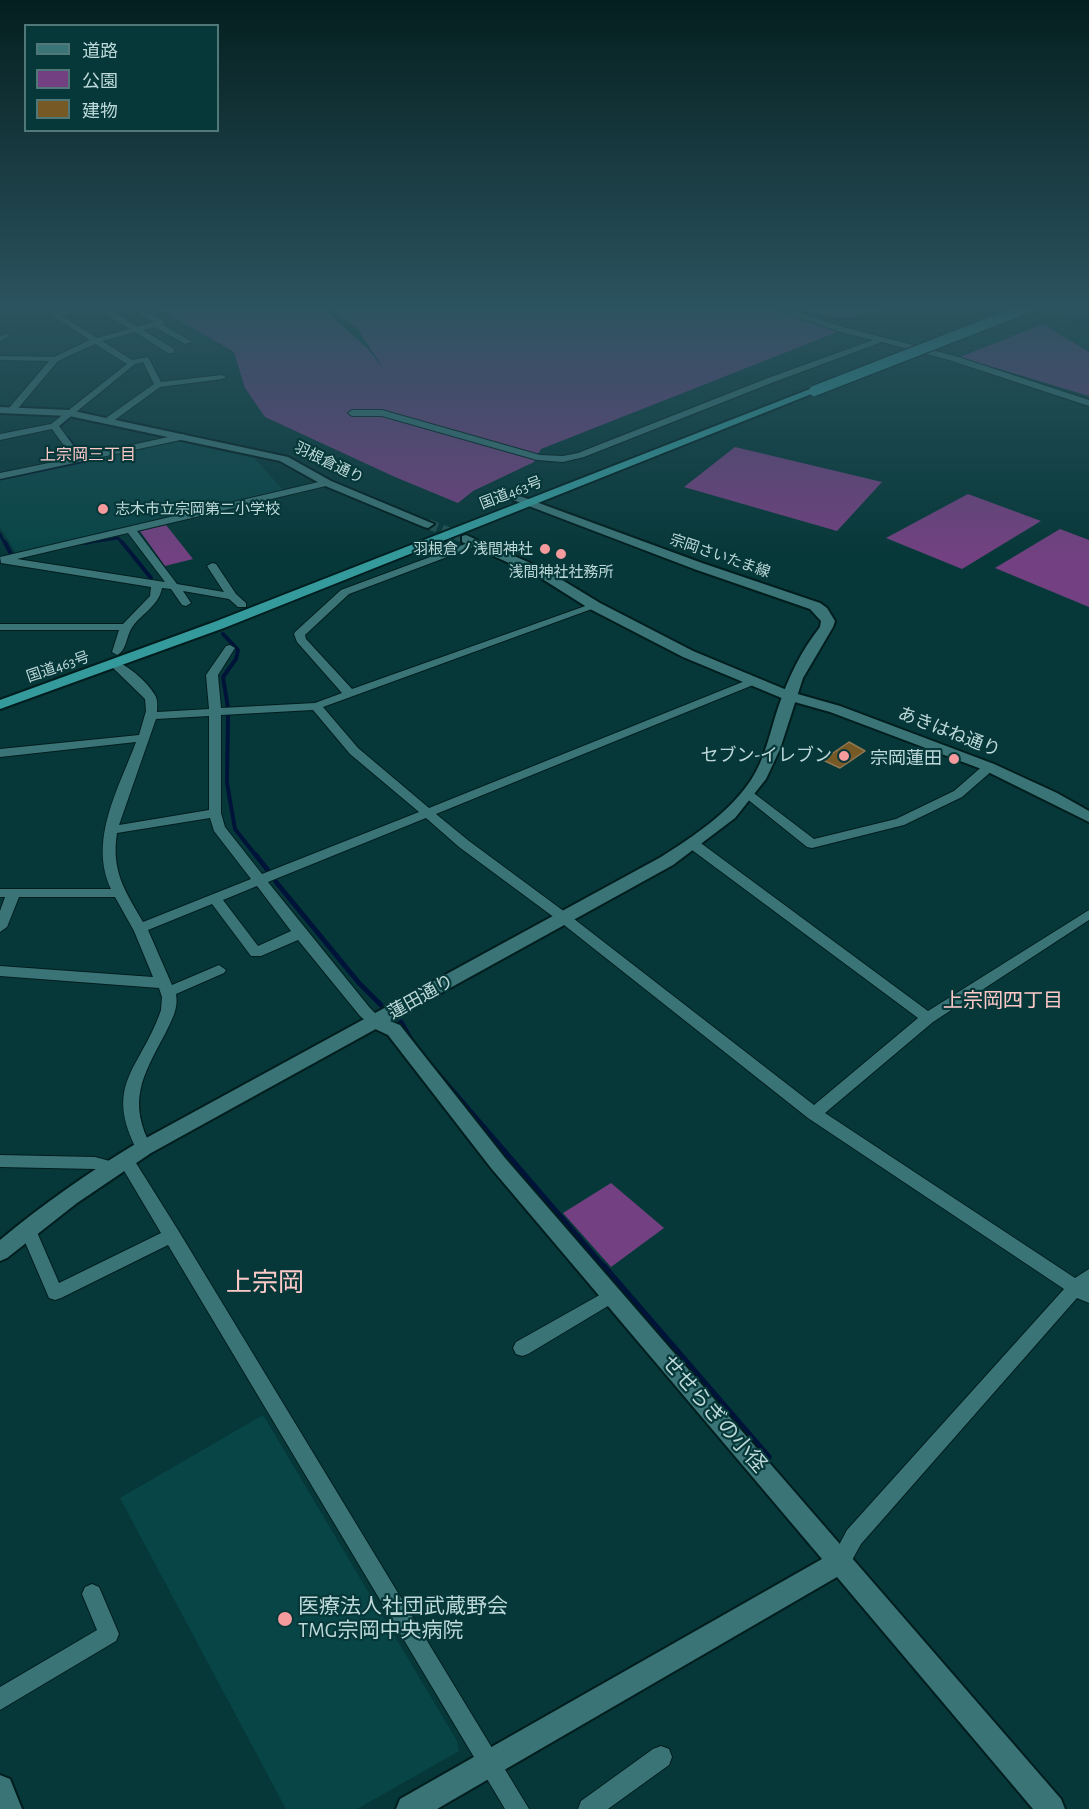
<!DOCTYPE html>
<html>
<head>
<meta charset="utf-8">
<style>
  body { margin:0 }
  #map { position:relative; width:1089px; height:1809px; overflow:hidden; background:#073839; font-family:"Alegreya Sans","Noto Sans JP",sans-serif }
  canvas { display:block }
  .legend { position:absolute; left:24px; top:24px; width:195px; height:108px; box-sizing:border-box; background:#073839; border:2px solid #507879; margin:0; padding:8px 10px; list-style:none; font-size:18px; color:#bdd9da }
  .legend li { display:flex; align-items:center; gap:12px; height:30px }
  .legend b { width:30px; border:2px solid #507879 }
</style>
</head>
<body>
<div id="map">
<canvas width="1089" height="1809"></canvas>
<ul class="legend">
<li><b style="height:8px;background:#3a7476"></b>道路</li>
<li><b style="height:16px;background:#734181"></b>公園</li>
<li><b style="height:16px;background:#775926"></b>建物</li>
</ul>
</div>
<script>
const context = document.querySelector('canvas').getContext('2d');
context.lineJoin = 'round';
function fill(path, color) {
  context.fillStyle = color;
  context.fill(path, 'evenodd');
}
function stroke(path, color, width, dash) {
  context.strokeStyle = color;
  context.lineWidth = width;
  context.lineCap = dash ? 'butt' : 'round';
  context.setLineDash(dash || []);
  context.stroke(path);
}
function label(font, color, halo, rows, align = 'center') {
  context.font = font + ' "Alegreya Sans","Noto Sans JP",sans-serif';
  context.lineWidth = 4.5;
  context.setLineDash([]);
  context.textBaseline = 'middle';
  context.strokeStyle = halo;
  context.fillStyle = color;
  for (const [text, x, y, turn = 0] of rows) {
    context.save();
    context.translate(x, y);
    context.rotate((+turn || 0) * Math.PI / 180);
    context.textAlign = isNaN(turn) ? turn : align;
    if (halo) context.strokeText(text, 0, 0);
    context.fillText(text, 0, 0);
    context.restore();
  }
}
fill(new Path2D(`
  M177 441 254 458 284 491 16 553 0 527V479Z
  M263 1415 457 1741 459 1751 357 1809H286L120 1498Z`), '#084547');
fill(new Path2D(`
  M154 306H317L324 309 368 349 383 368 357 328 326 306H764L840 331 541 449 534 462 473 491 458 503 395 477 265 417 245 388 234 352Z
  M794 306H793H910L850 317 827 316Z
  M1043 324 1089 352V396L960 357Z
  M735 447 882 482 837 531 684 487Z
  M968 494 1041 521 962 569 886 538Z
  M166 525 193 559 165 566 140 531Z
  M1060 529 1089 540V607L995 568Z
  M611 1183 664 1228 611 1267 563 1213Z`), '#734181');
fill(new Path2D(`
  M1051 306H1089V327Z`), '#001439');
stroke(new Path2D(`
  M59 427 68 419
  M0 479 86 461 68 438
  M0 534 5 544
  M85 543 118 538 123 544`), '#001439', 3);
stroke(new Path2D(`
  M5 542 12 556
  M122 542 151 578
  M85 543 89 542
  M223 634 238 650 236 659 223 677 228 708
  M228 715 227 783 235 829 257 857`), '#001439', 4);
stroke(new Path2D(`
  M256 855 269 872
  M276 882 359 983 381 1005
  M401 1022 413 1043
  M433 1068 605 1268`), '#001439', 5);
stroke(new Path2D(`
  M604 1267 768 1457`), '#001439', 7);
const building = new Path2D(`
  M849 742 865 751 840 768 823 760Z`);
fill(building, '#775926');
stroke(building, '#907853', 1.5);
stroke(new Path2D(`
  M428 524 466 539`), '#225051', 10, [10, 5]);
const minor = new Path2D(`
  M0 306H8L0 310Z
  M37 306H46L57 313 84 306H96L62 316 97 338 130 329 102 312V308H108L137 327 154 322 126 306H135L164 321 163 325 192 342 185 344 155 327 143 330 174 349V353H168L135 332 102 341 132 360 148 357 161 382 222 375 226 377 222 379 160 387 112 422H106V418L154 384 143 362 135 364 59 426 81 456 182 434 185 435V439L0 479V473L73 458 52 429 0 440V434L51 424 127 364 95 344 58 361 15 412H9V408L49 361 0 360V356L54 357 90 340Z
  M766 306H777L846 328 955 356 1089 400V406L949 360 882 342 774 382 584 457 563 462 537 460 382 416H352L348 413 352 410H382L540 455 563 456 578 453 768 378 873 340 840 332Z
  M6 334 10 336 0 341V336Z
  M327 480 332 483 330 485 137 531 177 584 224 592 207 566 212 563 216 564 236 594 246 603V607H238L229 599 183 591 191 603 186 606 182 605 171 589 162 588C159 605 143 613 133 626 126 635 127 651 117 655L112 652 119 630H0V624H123L150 596 151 587 1 563 0 557ZM128 533 165 582 17 559Z
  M476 540 479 541V545L349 594 305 635 306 639 352 689 591 604H599L600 606 323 707 358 748 429 808 750 679H758V683L436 814 469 841 569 915 814 1105 918 1018 688 847 687 844 688 841H698L928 1011 1089 910V920L933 1022 825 1113 1075 1278 1089 1269V1303L1077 1298 861 1544 847 1569 840 1572 833 1569 830 1562 847 1530 1064 1289 808 1118 559 921 459 847 426 818 268 882 370 1008 384 1022 382 1026H372L360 1016 298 940 261 956H251L212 904 148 930 172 985 219 965 226 970 224 973 176 994C179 1009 171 1021 165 1034 142 1077 127 1102 152 1148L150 1152 144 1154 138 1152C102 1084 141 1069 161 1010L162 997 159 988 0 976V966L153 977 134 931 115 897H19L7 927 0 932V911L5 897H0V889H111C88 840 119 788 136 742L0 757V749L139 735 146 711 145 699 111 666V662L115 661C128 665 150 684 156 697 158 702 157 707 157 712L209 709 206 675 226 646 230 645 235 648 218 675 221 708 315 703 342 693 297 642 294 634 295 632 341 590ZM313 710 350 754 419 812 262 874 225 827 221 813V715ZM209 716V810L119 825 156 719ZM210 818 214 831 251 879 143 922C125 891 111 871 117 833ZM257 886 291 931 258 946 223 900Z
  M989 763 995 767 993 770 962 797 904 825 812 848 807 847 741 794 743 791H751L814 839 896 819 954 791 985 764Z
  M125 1153 131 1155 178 1230 529 1809H505L168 1245 61 1298 55 1300 49 1298 19 1228 21 1223 27 1221 33 1223 59 1283 161 1233 117 1159 119 1155Z
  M0 1155 95 1157 117 1163 119 1167 117 1171 111 1173 95 1169 0 1167Z
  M612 1288 618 1290 621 1295 618 1300 528 1354 522 1356 516 1354 513 1348 516 1342Z
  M92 1584 99 1587 119 1634 116 1641 0 1710V1687L97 1630 82 1594 85 1587Z
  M661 1746 669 1749 672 1757 669 1765 608 1809H578L581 1801 653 1749Z`);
const tertiary = new Path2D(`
  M0 407 69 410 288 457 331 481 434 524 428 528 424 527 323 485 280 461 69 416 0 413Z
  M466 535 544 569 600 603 693 651 794 693 840 706 994 764 1057 793 1089 811V822L984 770 830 712 784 699 683 657 590 609 536 575 462 542V536Z
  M377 1016 400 1025 505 1158 1061 1799 1065 1809H1033L837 1577 437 1809H396L400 1799 822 1559 491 1168 388 1035 371 1027 368 1022 371 1017Z
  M0 1775 10 1779 22 1809H0Z`);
const secondary = new Path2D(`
  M517 495 702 563 820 603 827 608 835 621 833 627 803 678 780 749 766 779 735 818 673 865 151 1153 77 1203 7 1258 0 1261V1240C43 1204 89 1172 137 1143L661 857C694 836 729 813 751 780 765 759 770 732 778 708 788 678 801 651 820 627L821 621 810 609 694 569 513 500V496Z`);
const trunk = new Path2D(`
  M810 389 819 391 224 628 0 709V700L214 622Z`);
stroke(minor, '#001d1e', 2);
stroke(tertiary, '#001d1e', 4);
stroke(secondary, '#001d1e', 4);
stroke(trunk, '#001d1e', 4);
fill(minor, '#3a7476');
fill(tertiary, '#3a7476');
fill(secondary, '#3a7476');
fill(trunk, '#349a9c');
const trunkBridge = new Path2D(`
  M814 391 1032 306`);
stroke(trunkBridge, '#001d1e', 13, []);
stroke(trunkBridge, '#349a9c', 10);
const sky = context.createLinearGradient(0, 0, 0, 559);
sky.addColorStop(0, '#041f1f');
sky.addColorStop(0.55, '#2b535f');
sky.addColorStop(1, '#2b535f00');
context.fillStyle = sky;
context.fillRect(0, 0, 1089, 559);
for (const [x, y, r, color] of [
  [103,509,6,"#f59b9d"],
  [545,549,6,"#f59b9d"],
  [561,554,6,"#f59b9d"],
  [844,756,6,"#f59b9d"],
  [954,759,6,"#f59b9d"],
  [285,1619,8,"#f59b9d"]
]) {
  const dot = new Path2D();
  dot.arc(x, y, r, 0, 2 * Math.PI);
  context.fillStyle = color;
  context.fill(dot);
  stroke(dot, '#073839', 2);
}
label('15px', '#bdd9da', '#073839', [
  ["羽根倉通り",329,463,26],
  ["国道463号",511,493,-21],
  ["宗岡さいたま線",720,556,19],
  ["国道463号",58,667,-19]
]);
label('15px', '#bdd9da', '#073839', [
  ["志木市立宗岡第二小学校",115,509],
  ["羽根倉ノ浅間神社",533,549,"right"],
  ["浅間神社社務所",561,572,"center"]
], 'left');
label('16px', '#fdc8c8', '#073839', [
  ["上宗岡三丁目",88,455]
]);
label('18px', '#bdd9da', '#073839', [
  ["あきはね通り",949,732,21],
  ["蓮田通り",421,997,-29]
]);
label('18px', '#bdd9da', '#073839', [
  ["セブン-イレブン",832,756],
  ["宗岡蓮田",942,759]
], 'right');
label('20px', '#fdc8c8', '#073839', [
  ["上宗岡四丁目",1003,1001]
]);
label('21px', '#bdd9da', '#073839', [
  ["せせらぎの小径",714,1414,49]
]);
label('21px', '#bdd9da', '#073839', [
  ["医療法人社団武蔵野会",298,1607],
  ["TMG宗岡中央病院",298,1631]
], 'left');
label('26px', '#fdc8c8', '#073839', [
  ["上宗岡",265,1283]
]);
</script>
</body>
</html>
